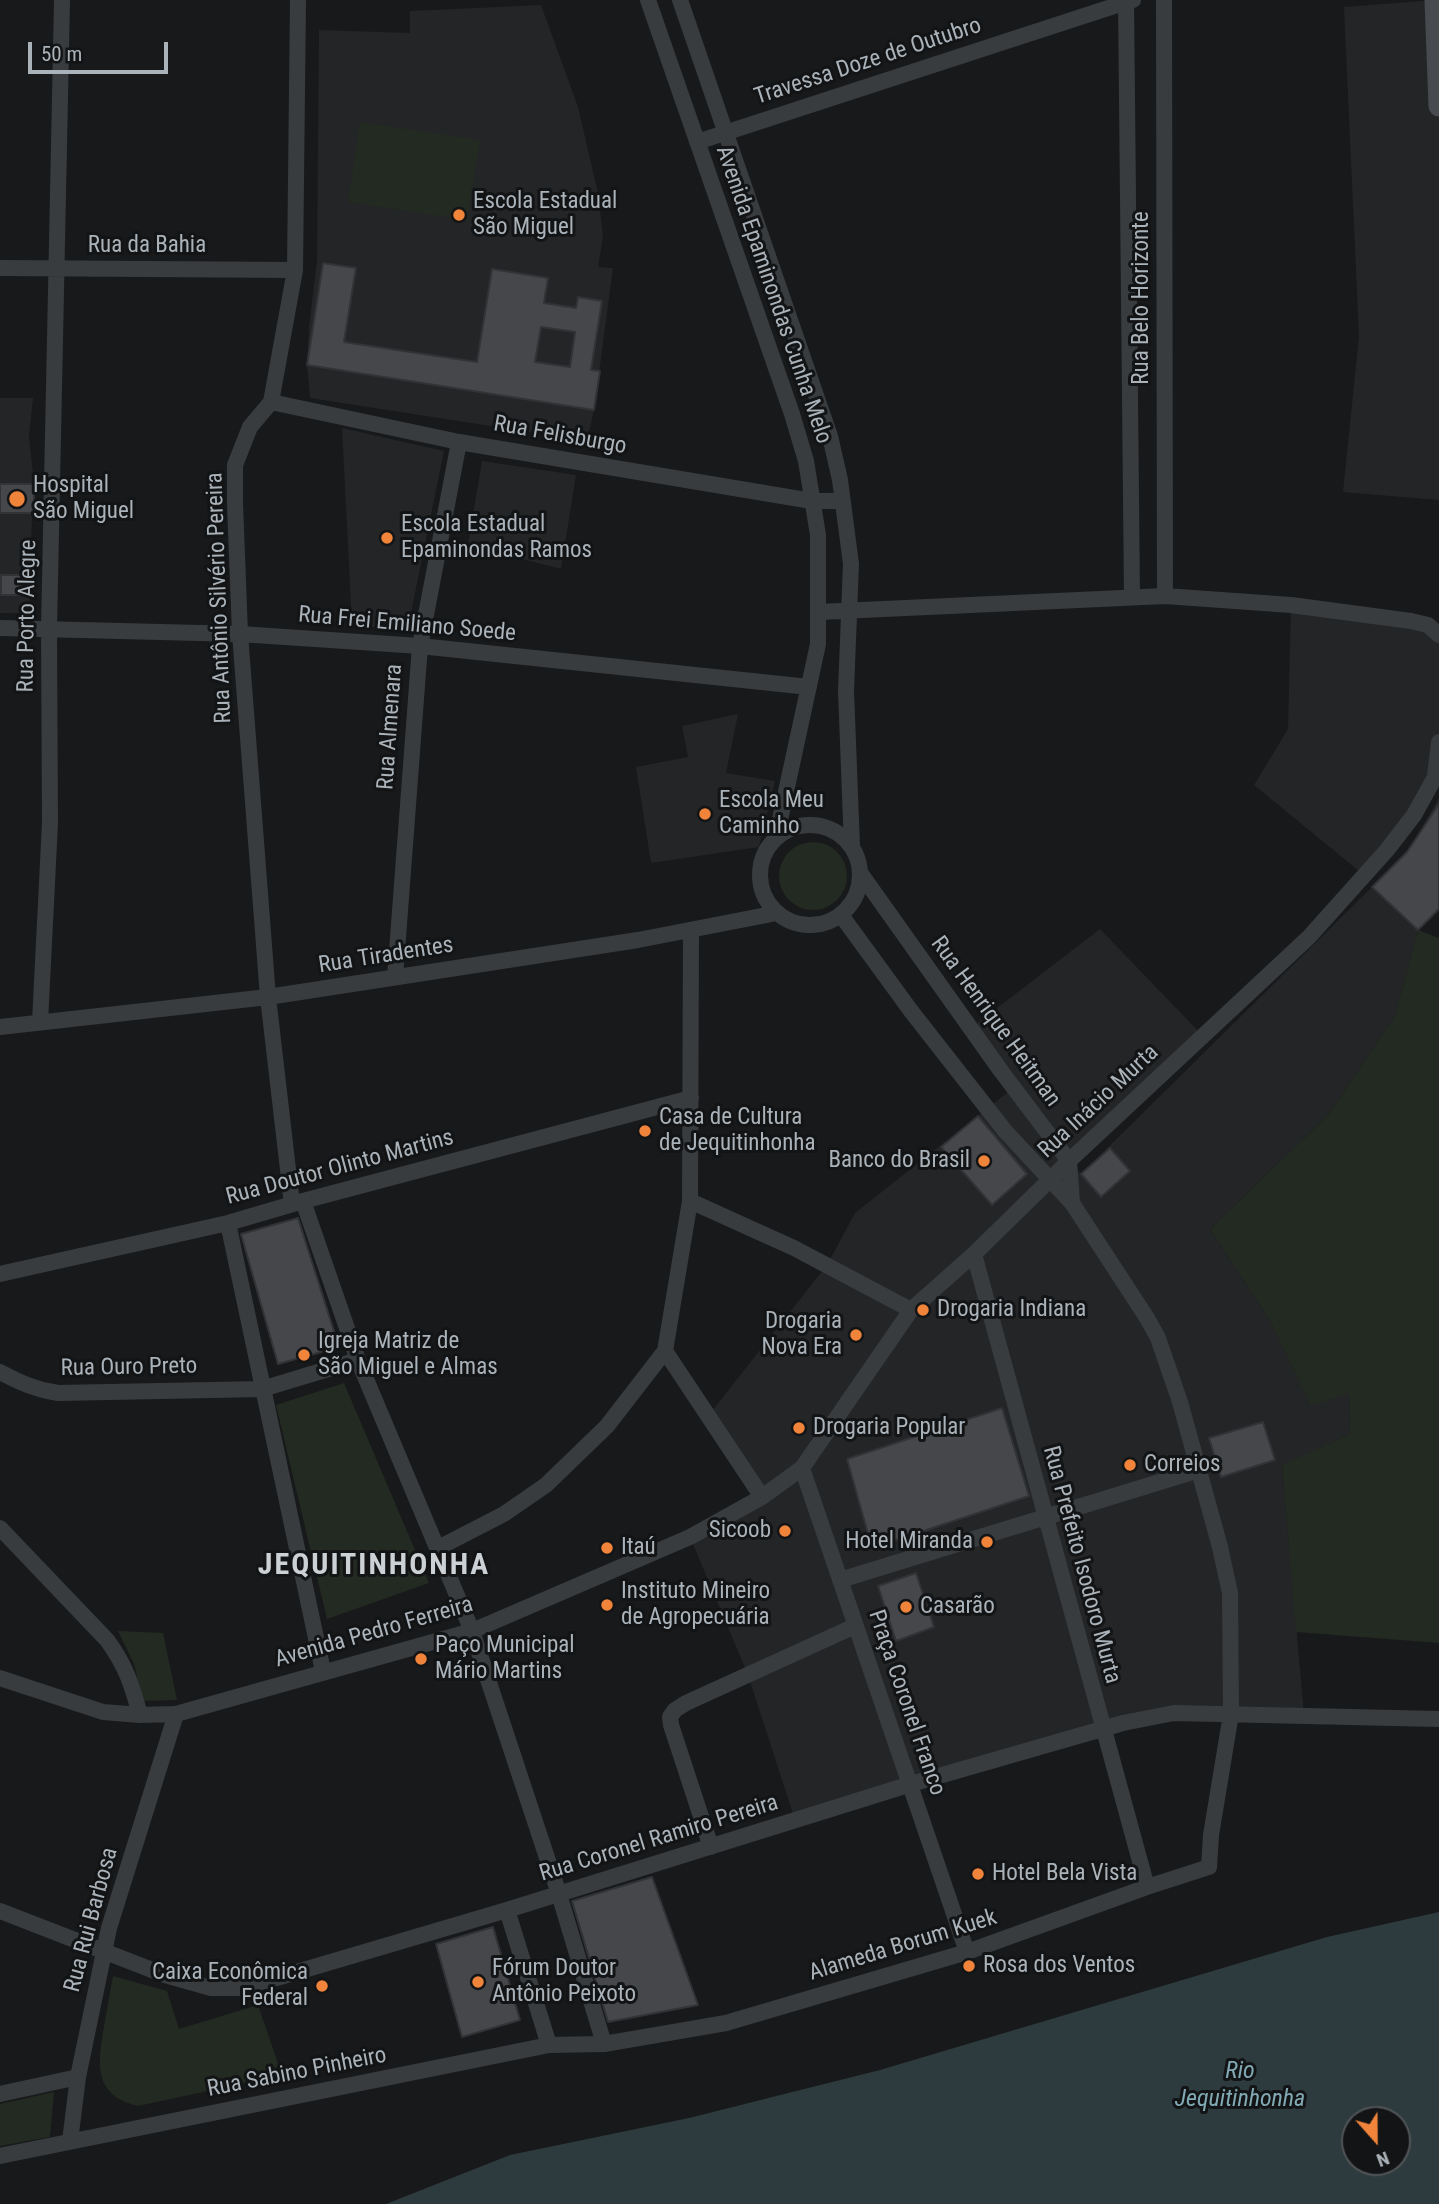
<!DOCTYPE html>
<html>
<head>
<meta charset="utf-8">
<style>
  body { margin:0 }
  #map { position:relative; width:1439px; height:2204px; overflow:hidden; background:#18191a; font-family:"Roboto Condensed",sans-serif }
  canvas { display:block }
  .north { position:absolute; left:1341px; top:2106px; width:70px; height:70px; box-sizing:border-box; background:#131415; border:2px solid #505457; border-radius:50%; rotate:159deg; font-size:19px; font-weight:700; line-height:28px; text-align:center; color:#abb3ba }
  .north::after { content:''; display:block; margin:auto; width:24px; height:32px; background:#f0843a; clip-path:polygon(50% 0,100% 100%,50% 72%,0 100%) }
  .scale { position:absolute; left:28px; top:42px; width:140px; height:32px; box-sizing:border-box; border:4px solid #abb3ba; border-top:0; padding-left:9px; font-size:21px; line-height:24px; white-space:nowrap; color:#abb3ba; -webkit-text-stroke:5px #131415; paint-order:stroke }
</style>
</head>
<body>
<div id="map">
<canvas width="1439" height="2204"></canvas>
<div class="north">N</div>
<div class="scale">50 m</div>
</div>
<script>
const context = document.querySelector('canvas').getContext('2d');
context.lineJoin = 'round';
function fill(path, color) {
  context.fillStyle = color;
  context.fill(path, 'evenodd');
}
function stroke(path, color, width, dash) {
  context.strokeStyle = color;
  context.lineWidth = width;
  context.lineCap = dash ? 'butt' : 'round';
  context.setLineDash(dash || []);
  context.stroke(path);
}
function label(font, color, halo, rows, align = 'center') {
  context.font = font + ' "Roboto Condensed",sans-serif';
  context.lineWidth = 6;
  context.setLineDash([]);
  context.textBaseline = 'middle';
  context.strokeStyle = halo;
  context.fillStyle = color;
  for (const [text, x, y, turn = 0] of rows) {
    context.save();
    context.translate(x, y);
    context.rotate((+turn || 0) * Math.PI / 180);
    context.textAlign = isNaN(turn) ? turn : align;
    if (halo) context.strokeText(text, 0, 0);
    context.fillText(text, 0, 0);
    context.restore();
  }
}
fill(new Path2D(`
  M1435 0 1439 106V500L1343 492 1359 336 1344 7Z
  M541 5 578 107 598 193 603 237 598 267 613 268 594 410 587 441 310 398 307 365 309 327 317 261 319 30 410 33V11Z
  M0 398H33L29 436 34 484 29 575 30 613H0Z
  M342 428 444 451 407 632 352 624Z
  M482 461 576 475 561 569 468 545Z
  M1291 605 1411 621 1439 636V742L1435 776 1365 876 1254 785 1288 729Z
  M738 714 726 773 775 781 759 847 651 863 636 767 688 757 682 726Z
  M1439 798V909L1418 930 1395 1016 1328 1115 1210 1229 1269 1319 1311 1405 1349 1392 1350 1434 1282 1466 1304 1715 1174 1713 795 1820 748 1675 690 1537 761 1497 708 1416 827 1265 855 1213 1013 1088 975 1025 1100 929 1203 1036 1069 1161 1081 1174 1372 887 1412 845Z`), '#242527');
fill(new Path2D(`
  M360 122 480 140 467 220 348 202Z
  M779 876a34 34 0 1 1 68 0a34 34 0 1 1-68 0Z
  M1418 930 1439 938V1643L1296 1632 1282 1465 1350 1434 1349 1393 1311 1406 1269 1319 1210 1229 1328 1115 1395 1016Z
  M344 1383 429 1583 327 1619 276 1405Z
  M118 1631 163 1633 177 1700 143 1701 134 1664Z
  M113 1976 167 1991 179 2029 258 2005 282 2075 138 2106C92 2095 98 2063 104 2026 107 2009 110 1993 113 1976Z
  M54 2092 50 2137 0 2146V2104Z`), '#232a22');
fill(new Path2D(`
  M1439 1912V2204H386L510 2155 689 2118 880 2070 1327 1937ZM1355 2120H1397V2162H1355Z`), '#2e3b3e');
const building = new Path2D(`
  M323 263 356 268 344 342 477 362 492 269 548 278 544 303 576 308 578 297 602 301 591 370 600 371 594 410 307 365ZM541 327 575 332 570 367 535 362Z
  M0 484H34V513H0Z
  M1 575H29L28 595H1Z
  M1439 804V909L1418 930 1372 887 1407 852Z
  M978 1116 1027 1174 992 1205 941 1147Z
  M1110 1148 1130 1171 1101 1197 1081 1174Z
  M298 1218 339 1347 278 1364 241 1234Z
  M1002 1408 1029 1496 872 1548 847 1459Z
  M1263 1422 1275 1460 1221 1477 1209 1438Z
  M916 1573 934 1627 896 1641 878 1586Z
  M652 1877 698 2005 608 2022 572 1901Z
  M493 1927 520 2020 462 2037 436 1944Z`);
fill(building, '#45474a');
stroke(building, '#323336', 2);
stroke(new Path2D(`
  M648 0 792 414 806 461 818 535V644L776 838
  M680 0 830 436 840 480 851 564 846 691 852 846
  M1126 0 1132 596
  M1164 0 1165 596
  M697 142 1133 0
  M0 268 295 270
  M271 402 459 442 812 501H843
  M819 612 1165 596 1291 605 1411 621 1428 625 1439 635
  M0 628 240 634 420 646 809 687
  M1435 776 1439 742
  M760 875a50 50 0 1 1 100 0a50 50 0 1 1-100 0Z
  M861 874 1001 1071 1069 1161 1072 1203
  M395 977 420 646 459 442
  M40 1022 50 823 49 629 62 0
  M0 1027 268 997 638 940 777 913
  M303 1201 358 1360 472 1631 559 1894 604 2044
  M690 1201 794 1248 911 1310
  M292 1204 268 997 240 634 235 503V465L250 427 271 402 295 270 298 0
  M228 1223 323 1671
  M974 1254 1147 1887
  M0 1274 228 1223 303 1201 691 1098
  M665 1351 762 1497
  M0 1372C19 1382 36 1390 58 1393L262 1389 358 1360
  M802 1468 967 1952
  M0 1528 107 1640C126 1666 132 1685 140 1715
  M438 1548 504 1514 546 1485 607 1426 665 1351 690 1201 691 930
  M840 1580 1199 1470
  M0 1678 103 1712 140 1715 176 1714 472 1631 690 1537 762 1497 802 1468 911 1310 974 1254 1069 1161 1309 937 1387 850 1414 815 1439 770
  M711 1847 671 1725 670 1717 675 1710 686 1703 855 1626
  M507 1910 549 2045
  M0 1911 165 1975 211 1988H238L280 1977 507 1910 911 1784 1123 1723 1174 1713 1439 1719
  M0 2094 78 2077
  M70 2141 78 2077 109 1928 176 1714
  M0 2156 549 2045 604 2044 726 2023 967 1952 1147 1887 1209 1867 1211 1835 1231 1714 1230 1593 1220 1547 1180 1402 1158 1338 1147 1318 1072 1203 1005 1131 911 1011 841 915`), '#393c3f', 16);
stroke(new Path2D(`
  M1435 0 1439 106`), '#474b4f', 21);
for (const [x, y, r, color] of [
  [459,215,7,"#f0843a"],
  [17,499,9,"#f0843a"],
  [387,538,7,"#f0843a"],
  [705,814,7,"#f0843a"],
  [645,1131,7,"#f0843a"],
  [984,1161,7,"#f0843a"],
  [923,1310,7,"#f0843a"],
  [856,1335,7,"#f0843a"],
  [304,1355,7,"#f0843a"],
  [799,1428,7,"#f0843a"],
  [1130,1465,7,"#f0843a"],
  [785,1531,7,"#f0843a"],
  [987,1542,7,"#f0843a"],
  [607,1548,7,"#f0843a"],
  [607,1605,7,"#f0843a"],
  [906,1607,7,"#f0843a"],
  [421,1659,7,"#f0843a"],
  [978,1874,7,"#f0843a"],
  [969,1966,7,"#f0843a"],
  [478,1982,7,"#f0843a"],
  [322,1986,7,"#f0843a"]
]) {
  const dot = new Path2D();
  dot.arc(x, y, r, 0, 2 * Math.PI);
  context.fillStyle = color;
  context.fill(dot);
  stroke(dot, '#131415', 2.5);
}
label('23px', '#abb3ba', '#131415', [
  ["Travessa Doze de Outubro",868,62,-18],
  ["Rua da Bahia",147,246],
  ["Avenida Epaminondas Cunha Melo",773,295,71],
  ["Rua Belo Horizonte",1142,298,-90],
  ["Rua Felisburgo",560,436,10],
  ["Rua Antônio Silvério Pereira",220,598,-92],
  ["Rua Porto Alegre",28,616,-89],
  ["Rua Frei Emiliano Soede",407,625,5],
  ["Rua Almenara",391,727,-86],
  ["Rua Tiradentes",386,956,-9],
  ["Rua Henrique Heitman",995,1022,54],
  ["Rua Inácio Murta",1099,1102,-43],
  ["Rua Doutor Olinto Martins",340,1168,-15],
  ["Rua Ouro Preto",129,1368,-1],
  ["Rua Prefeito Isodoro Murta",1081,1565,75],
  ["Avenida Pedro Ferreira",374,1633,-16],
  ["Praça Coronel Franco",906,1703,71],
  ["Rua Coronel Ramiro Pereira",659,1839,-17],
  ["Rua Rui Barbosa",92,1920,-75],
  ["Alameda Borum Kuek",903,1946,-17],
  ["Rua Sabino Pinheiro",297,2073,-11]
]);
label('23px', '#abb3ba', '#131415', [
  ["Escola Estadual",473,202],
  ["São Miguel",473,228],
  ["Hospital",33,486],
  ["São Miguel",33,512],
  ["Escola Estadual",401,525],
  ["Epaminondas Ramos",401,551],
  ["Escola Meu",719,801],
  ["Caminho",719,827],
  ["Casa de Cultura",659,1118],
  ["de Jequitinhonha",659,1144],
  ["Banco do Brasil",970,1161,"right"],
  ["Drogaria Indiana",937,1310],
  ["Drogaria",842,1322,"right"],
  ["Nova Era",842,1348,"right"],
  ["Igreja Matriz de",318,1342],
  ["São Miguel e Almas",318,1368],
  ["Drogaria Popular",813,1428],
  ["Correios",1144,1465],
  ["Sicoob",771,1531,"right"],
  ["Hotel Miranda",973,1542,"right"],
  ["Itaú",621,1548],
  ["Instituto Mineiro",621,1592],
  ["de Agropecuária",621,1618],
  ["Casarão",920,1607],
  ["Paço Municipal",435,1646],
  ["Mário Martins",435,1672],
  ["Hotel Bela Vista",992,1874],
  ["Rosa dos Ventos",983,1966],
  ["Fórum Doutor",492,1969],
  ["Antônio Peixoto",492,1995],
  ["Caixa Econômica",308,1973,"right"],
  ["Federal",308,1999,"right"]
], 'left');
label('italic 24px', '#82aab4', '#131415', [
  ["Rio",1240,2072],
  ["Jequitinhonha",1240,2100]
]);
context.letterSpacing = '2px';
label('bold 30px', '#ccd1d6', '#131415', [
  ["JEQUITINHONHA",374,1566]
]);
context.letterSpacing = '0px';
</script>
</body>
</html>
